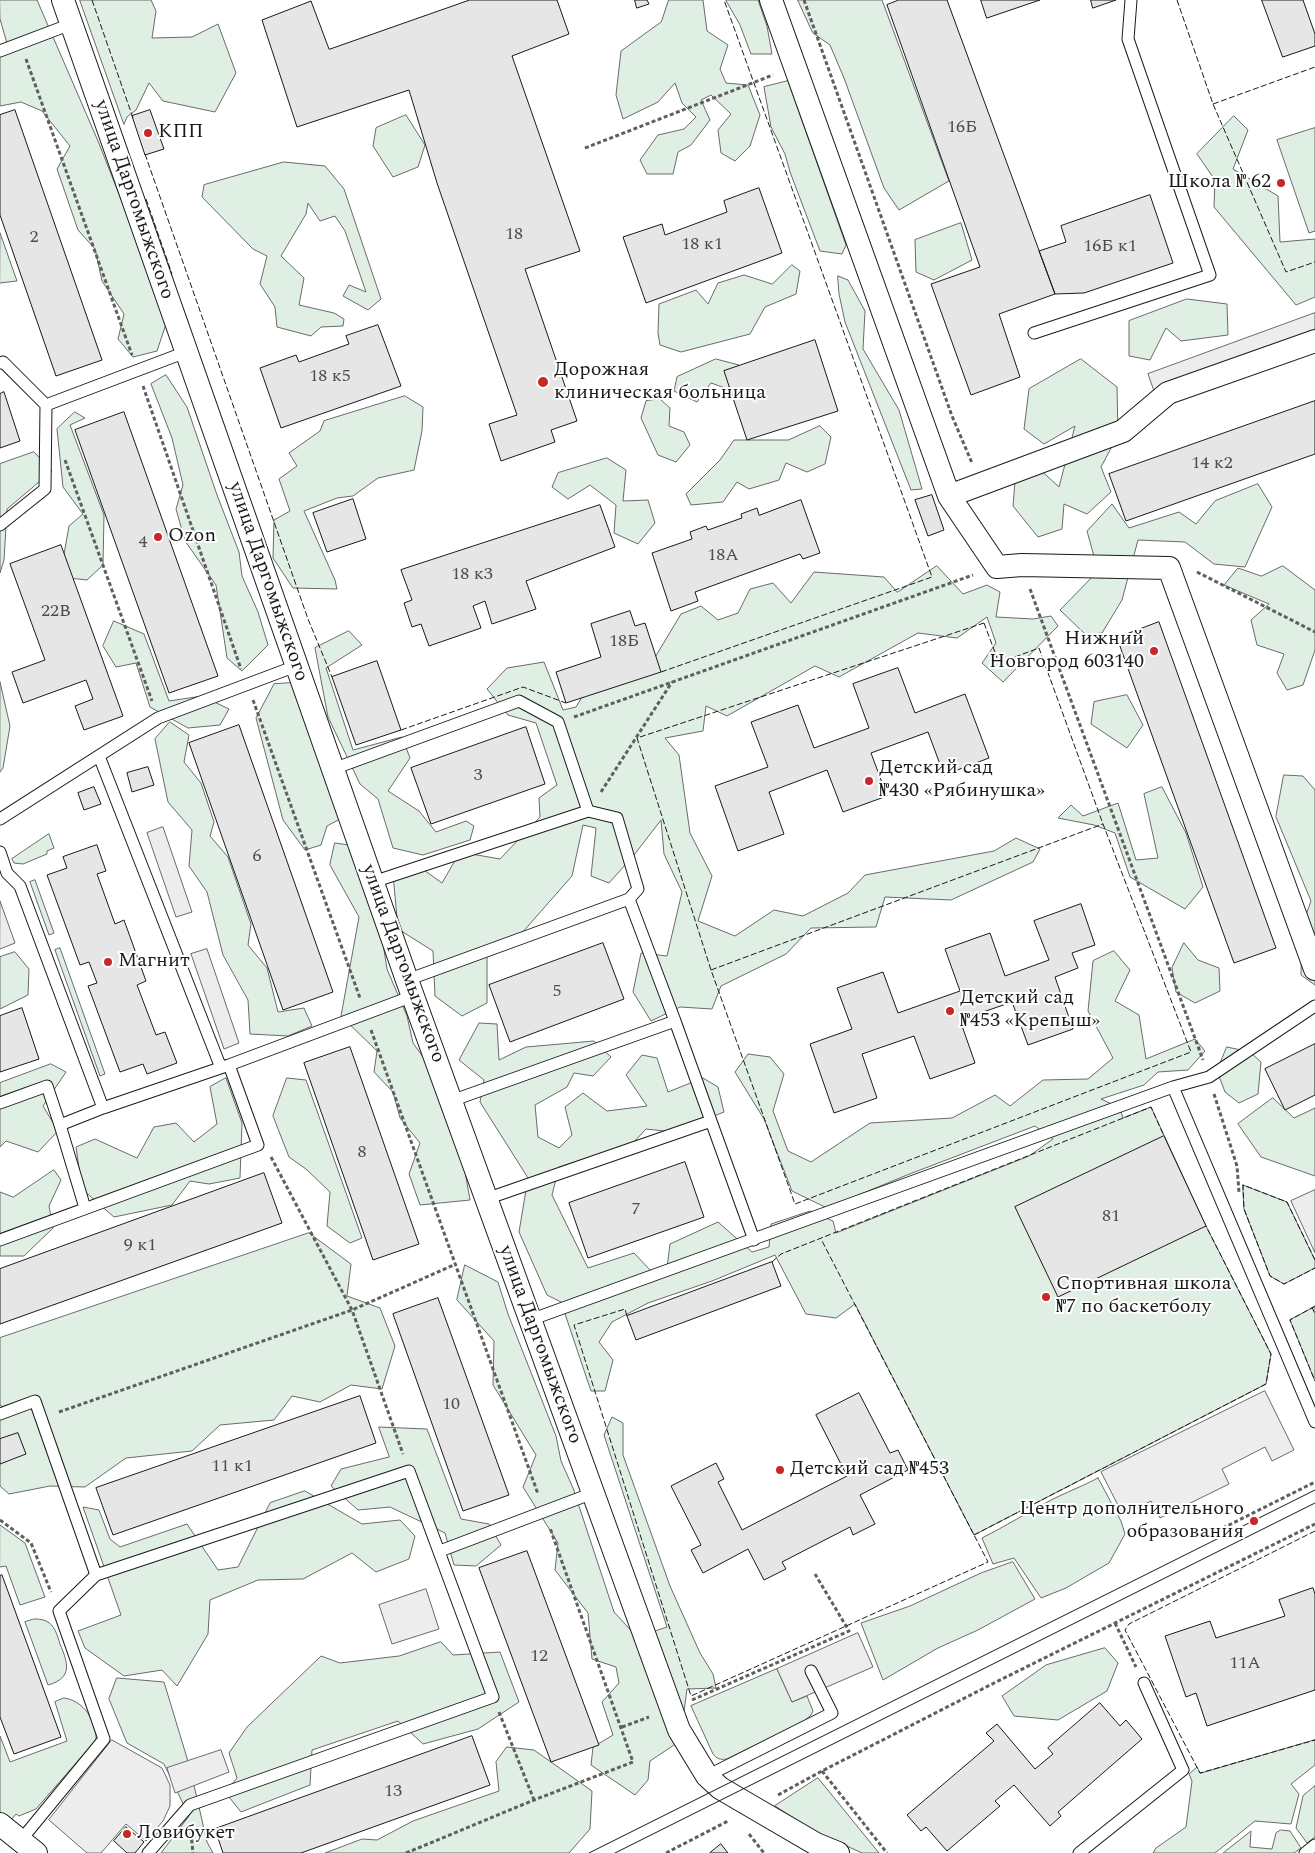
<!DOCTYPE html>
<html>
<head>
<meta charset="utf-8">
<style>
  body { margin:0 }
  canvas { display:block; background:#fff }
</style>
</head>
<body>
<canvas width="1315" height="1853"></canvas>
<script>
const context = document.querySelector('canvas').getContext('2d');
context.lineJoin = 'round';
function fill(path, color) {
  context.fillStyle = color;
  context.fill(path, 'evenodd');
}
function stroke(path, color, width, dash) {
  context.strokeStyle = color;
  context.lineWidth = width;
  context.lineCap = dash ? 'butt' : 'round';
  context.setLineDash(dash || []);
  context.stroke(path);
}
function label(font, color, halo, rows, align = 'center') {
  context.font = font + ' Spectral,serif';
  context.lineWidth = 4;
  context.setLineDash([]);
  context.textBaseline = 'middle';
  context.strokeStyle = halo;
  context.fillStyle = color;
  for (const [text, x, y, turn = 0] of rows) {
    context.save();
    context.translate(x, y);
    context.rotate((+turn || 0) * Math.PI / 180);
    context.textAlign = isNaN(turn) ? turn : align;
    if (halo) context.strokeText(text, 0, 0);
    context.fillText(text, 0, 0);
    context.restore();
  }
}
const green = new Path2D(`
  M0 0H37L98 141 168 318 157 351 133 357 118 339 124 314 102 281 95 249 78 230 57 169 70 146 42 111 21 102 0 106V50L8 47 0 19Z
  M80 0H151L156 11 152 38 192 37 218 24 236 73 215 112 163 101 149 83 136 110 127 117 124 124Z
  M669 0H703L707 31 728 45 720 69 726 83 748 85 760 115 750 146 735 161 721 153 718 130 731 114 711 95 701 100 710 120 691 145 678 152 673 174H647L640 160 658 135 684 129 696 117 682 103 675 83 658 102 623 119 616 95 621 51 661 22Z
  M726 0H758L767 26 772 54H751L740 25Z
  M798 0H882L949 181 899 210 884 188 844 78 830 45 813 33Z
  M788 81 846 245 842 254 820 251 790 172 785 154 771 127 764 87Z
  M406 115 425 145 418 167 393 177 373 146 376 128Z
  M1234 116 1248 130 1233 169 1278 196 1280 242 1315 239V297L1296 305 1214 207 1215 180 1197 154Z
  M1315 128V231L1309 233 1277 140Z
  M284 162 325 166 344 189 381 299 368 310 343 296 349 285 366 292 345 231 335 216 320 221 308 203 306 214 281 256 304 278 299 305 334 313 344 319 343 326 321 327 311 336 277 327 275 307 260 284 267 256 253 249 202 197 204 185Z
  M961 223 972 260 934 280 916 272 915 240Z
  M0 233 17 281 0 283Z
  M792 265 800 271 796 294 765 307 750 334 681 352 660 345 658 333 659 304 696 290 708 304 718 283 744 275 772 284Z
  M838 276 848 280 865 311 863 349 899 410 922 489 911 490 845 322 839 294Z
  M1187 299 1227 304 1228 335 1181 341 1166 328 1150 360 1129 356V321Z
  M716 359 739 365 728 389 711 383 697 402 674 391 677 377Z
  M1081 359 1117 387 1118 435 1101 467 1111 492 1087 514 1064 504 1062 529 1038 537 1013 506 1016 469 1035 465 1059 487 1075 426 1044 444 1024 429 1029 389Z
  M166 375 187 407 217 495 239 552 242 576 258 612 268 645 242 671 227 658 216 585 185 541 176 509 183 485 172 438 151 384Z
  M405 396 423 407 422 431 414 470 378 478 353 496 337 498 304 511 335 580 337 589 293 588 273 558 274 520 290 511 279 479 297 466 289 453 320 431 324 421Z
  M660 399 670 408 669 426 684 432 690 445 676 462 658 455 641 418 646 401Z
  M75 412 85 418 70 425 104 515 103 565 87 580 60 577 69 526 83 514 63 487 57 429Z
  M820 426 831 437 825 464 807 472 786 463 779 480 749 489 737 482 723 502 691 505 686 494 720 460 734 440H788Z
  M34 452 52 471 7 509 4 560 0 573V464Z
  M607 458 626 470 623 501 648 500 655 523 638 544 614 533 616 505 590 485 568 499 552 487 558 473Z
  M1258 484 1272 507 1245 567 1214 564 1185 542 1138 540 1122 600 1102 633 1086 635 1060 610 1098 571 1087 531 1112 504 1129 528 1179 512 1196 524 1215 501Z
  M937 566 963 594 987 585 1000 592 996 617 1033 619 1051 616 1058 626 1003 682 982 663 996 643 987 617 957 638 918 633 839 677 815 666 727 716 706 706 703 731 665 738 679 755 690 833 712 876 698 921 735 936 774 910 803 916 848 893 865 875 994 851 1016 838 1040 849 1033 862 951 900 885 897 876 927 811 928 786 954 721 986 712 1009 680 1007 651 1021 633 992 641 953 667 956 682 892 664 854 661 820 634 855 609 883 591 876 596 828 583 825 572 876 514 942 487 955V1003L462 1016 435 996 433 951 398 929 393 874 417 865 442 883 460 852 500 859 540 817 539 798 557 785 536 723 508 715 487 689 507 668 544 662 563 710 576 707 592 680 651 664 681 614 701 606 718 620 738 613 750 589 773 583 791 603 814 572 884 577 897 592Z
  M1283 566 1315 590V650L1303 685 1287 690 1277 673 1284 654 1257 645 1251 620 1269 604 1224 585 1238 568 1261 576Z
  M114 621 144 634 169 701 202 696 229 709 220 725 188 728 150 707 136 663 116 667 103 646Z
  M349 631 362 645 326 668 353 750 402 737 410 758 388 791 419 811 436 832 466 821 474 826 470 840 423 855 393 848 378 799 360 784 328 717 315 648Z
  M0 682 10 726 3 768 0 772Z
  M292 683 342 818 327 826 321 845 305 850 283 820 256 718 274 684Z
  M1127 695 1143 725 1127 748 1091 724 1094 702Z
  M170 722 189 735 184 762 201 783 214 822 210 836 228 857 251 924 248 945 267 968 278 1012 304 1008 312 1026 288 1036 250 1034 248 1000 223 955 207 892 189 866 192 830 168 802 155 739Z
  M1284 775 1303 776 1315 790V985L1301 975 1302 926 1311 901 1276 817Z
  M1162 787 1186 833 1203 887 1185 909 1130 877 1115 833 1094 825 1058 818 1071 805 1083 816 1118 803 1136 860 1158 858 1144 794Z
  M49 834 54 848 47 851V854L23 864 14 863 12 859Z
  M335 843 349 845 381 931 387 969 407 1016 413 1043 433 1071 461 1149 470 1200 420 1205 409 1174 420 1143 400 1118 393 1092 374 1072 377 1051 341 1016 359 917 330 865Z
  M35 880 54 933 49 935 30 882Z
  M1184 943 1198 960 1219 968 1220 991 1195 1003 1176 992 1172 968Z
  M60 948 105 1074 100 1076 55 950Z
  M1114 951 1130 970 1115 1001 1139 1015 1146 1059 1195 1039 1205 1051 1188 1070 1158 1072 1144 1085 1101 1099 1120 1108 1123 1118 1151 1107 1206 1226 1271 1354 1266 1384 974 1535 855 1304 836 1318 806 1314 775 1255 712 1281 648 1303 612 1322 599 1342 613 1360 605 1391H591L561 1302 547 1295 519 1232 528 1178 480 1102 484 1080 459 1060 479 1023 497 1024 499 1060 526 1047 594 1041 611 1057 593 1076 574 1073 567 1087 535 1105 538 1137 559 1148 572 1135 565 1107 583 1093 607 1111 647 1106 626 1075 642 1055 657 1058 668 1092 703 1078 718 1087 724 1112 673 1132 646 1129 632 1144 559 1167 552 1195 588 1268 634 1253 652 1272 667 1268 670 1244 718 1222 752 1252 769 1247 771 1224 810 1211 833 1221 836 1233 1029 1156 1053 1139 1035 1126 907 1175 827 1208 792 1191 764 1119 735 1072 748 1054 770 1057 784 1074 773 1111 788 1151 811 1162 870 1123 952 1118 995 1095 1010 1106 1043 1080 1088 1079 1113 1058 1088 1011 1093 961Z
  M15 952 29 969 28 995 0 1009V957Z
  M1227 1047 1250 1052 1261 1062 1258 1094 1239 1103 1225 1092 1217 1071Z
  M51 1064 66 1072 43 1106 58 1131 38 1152 6 1141 0 1147V1083Z
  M226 1078 242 1123 240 1178 209 1184 190 1181 172 1205 114 1217 82 1189 76 1147 95 1139 137 1158 154 1127 176 1123 194 1142 217 1124 210 1087Z
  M287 1078 306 1080 362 1238 350 1243 327 1226 330 1192 306 1169 289 1157 273 1116Z
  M1273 1098 1294 1118 1315 1108V1176L1261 1157 1238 1124Z
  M54 1170 61 1180 49 1206 53 1228 24 1256H0V1192L13 1197Z
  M1243 1185 1287 1202 1315 1260V1268L1284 1284 1270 1276 1244 1209Z
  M309 1233 351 1264 347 1296 380 1308 395 1346 382 1389 351 1385 320 1402 292 1396 274 1420 220 1425 192 1451 126 1458 85 1487 50 1486 9 1494 0 1486V1420L8 1410 0 1405V1338Z
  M465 1265 498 1282 508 1314 556 1436 561 1461 573 1488 614 1612 637 1637 667 1627 604 1435 612 1417 623 1423V1455L670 1586 700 1653 713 1674 716 1688 687 1689 680 1741 650 1761 648 1780 635 1795 591 1765 593 1747 613 1735 602 1702 619 1683 616 1667 592 1659 588 1613 555 1570 558 1543 523 1487 536 1455 493 1385 494 1341 457 1300Z
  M1315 1307V1381L1290 1320Z
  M379 1427 427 1429 461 1519 489 1524 501 1545 476 1566 454 1565 445 1533 390 1507 358 1510 331 1486 341 1469 389 1457Z
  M1098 1478 1121 1521 1125 1534 1109 1563 1066 1588 1041 1598 1014 1558 993 1564 982 1538C1006 1526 1028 1512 1051 1500 1067 1492 1083 1486 1098 1478Z
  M305 1491 362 1524 400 1520 415 1536 409 1559 376 1572 352 1553 303 1579 258 1580 210 1600 208 1634 177 1686 162 1670 124 1676 85 1648 78 1631 121 1615 83 1507 99 1510 110 1539 120 1547 187 1524 218 1570 238 1567 270 1503Z
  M0 1525 25 1543 45 1597 20 1605 6 1566 0 1567Z
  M1013 1562 1035 1599 978 1630 938 1648 883 1680 861 1623 910 1606 981 1573Z
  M34 1619C37 1619 42 1619 46 1621 55 1625 57 1635 60 1644 68 1663 73 1678 48 1685L25 1622Z
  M441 1642 453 1655 500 1652 519 1702 478 1729 423 1744 398 1721 312 1750 310 1785 241 1812 225 1792 237 1778 229 1753 247 1727 321 1656 340 1663 399 1656Z
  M1105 1648 1118 1663 1107 1691 1058 1720 1014 1716 1002 1696 1046 1665Z
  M777 1669 792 1702 807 1696 813 1711 811 1715 804 1721 727 1759C720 1760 717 1759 713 1754L691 1706Z
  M117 1678 164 1682 190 1768 207 1842 213 1853H161L189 1816 164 1764 127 1743 109 1699Z
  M64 1698C83 1700 97 1721 96 1740L36 1809 19 1816 16 1814 0 1833V1736L10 1762 67 1741 55 1702Z
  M1315 1740V1765L1291 1784 1299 1794 1291 1824 1255 1821 1215 1853H1153L1156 1848 1186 1827 1192 1781 1189 1774 1197 1767 1200 1773Z
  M507 1747 534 1750 592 1791 590 1829 569 1853H325L362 1839 377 1840 413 1821 499 1791 496 1762Z
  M818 1778 879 1853H862L814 1831 775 1806Z
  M1315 1786V1837L1307 1843 1296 1828 1303 1796Z
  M1281 1830 1290 1831 1301 1848 1294 1853H1223L1251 1831 1250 1847 1272 1849 1276 1833Z`);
fill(green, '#e0efe3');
stroke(green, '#6a6a6a', 1);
const parking = new Path2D(`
  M1315 313V332L1154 391 1148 374Z
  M163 827 192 912 176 917 147 833Z
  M0 901 15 943 0 949Z
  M207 949 239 1043 224 1049 191 954Z
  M1315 1190V1253L1291 1201Z
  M1265 1391 1294 1450 1272 1461 1265 1447 1222 1469 1229 1484 1160 1518 1151 1501 1123 1515 1101 1472Z
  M426 1589 439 1629 392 1644 379 1605Z
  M858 1633 873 1667 792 1702 777 1669Z
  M112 1740 162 1768 170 1785V1806L163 1821 146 1841 126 1824 101 1853H87L49 1820Z
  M221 1750 229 1772 175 1793 167 1768Z`);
fill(parking, '#ededed');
stroke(parking, '#6a6a6a', 1);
const building = new Path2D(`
  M470 0H557L569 34 512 56 580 251 525 269 577 421 551 430 555 442 501 461 489 424 517 415 437 183 409 90 297 127 262 20 311 1 329 49Z
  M635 0H647L649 4 637 8Z
  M899 0H947L1055 294 999 314 1020 377 971 395 931 284 980 267 887 5Z
  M981 0H1040L987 18Z
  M1091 0H1116L1093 8Z
  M1262 0H1303L1315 34V46L1283 57Z
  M15 110 102 360 56 376 0 215V115Z
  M150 110 164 149 145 155 132 116Z
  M759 188 782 253 646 303 623 237 662 224 665 235 727 212 724 201Z
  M1150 195 1173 263 1084 293 1055 294 1039 251 1066 242 1061 226Z
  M378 325 401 386 281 428 260 368 296 355 299 362 349 344 346 336Z
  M815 340 838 411 747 440 724 371Z
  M4 392 20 441 0 448V394Z
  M1315 401V454L1126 521 1109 474Z
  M124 412 218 676 169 693 75 430Z
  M932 495 944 530 928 536 915 500Z
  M353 499 366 539 327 552 313 513Z
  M801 500 820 553 803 559 800 554 695 592 698 601 671 611 652 553 692 539 690 532 706 526 708 530 742 518 741 514 757 508 759 515Z
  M600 505 615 547 526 581 536 609 492 624 485 601 473 606 481 628 429 646 421 624 412 627 404 603 412 600 401 570Z
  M61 545 123 716 84 730 75 706 93 699 86 680 23 703 12 672 45 660 10 564Z
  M630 611 635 626 645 623 661 672 566 703 556 672 601 657 591 624Z
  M1159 622 1276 948 1234 963 1117 638Z
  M377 661 401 730 356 745 332 677Z
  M898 668 915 713 965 694 989 758 944 775 928 732 871 753 887 796 843 812 827 770 769 792 784 834 738 851 715 786 768 767 751 722 798 705 814 748 869 728 853 684Z
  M239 725 333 992 283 1010 189 743Z
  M526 727 545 784 431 824 411 768Z
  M148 767 154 785 132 792 127 773Z
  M94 787 101 804 84 810 78 793Z
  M97 845 106 871 97 874 115 924 124 920 146 981 137 985 156 1035 165 1032 177 1063 147 1074 143 1064 120 1072 88 986 97 983 89 962 80 965 47 875 67 868 63 857Z
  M1081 904 1095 945 1072 953 1078 968 1055 977 1073 1029 1028 1045 1012 1002 960 1020 975 1063 930 1079 914 1036 862 1054 877 1098 834 1113 810 1044 852 1029 837 988 883 972 898 1013 960 991 945 949 990 933 1005 976 1049 960 1034 921Z
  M603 943 624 999 510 1042 489 985Z
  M22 1008 39 1059 0 1072V1016Z
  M1315 1044V1095L1285 1110 1265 1069Z
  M350 1047 419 1244 373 1260 304 1063Z
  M1164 1136 1206 1226 1058 1297 1015 1207Z
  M685 1162 704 1217 588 1258 569 1203Z
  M264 1173 282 1223 0 1324V1269Z
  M772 1262 781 1286 636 1340 627 1316Z
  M438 1298 509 1495 463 1511 393 1314Z
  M859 1393 890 1453 898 1450 908 1470 860 1495 875 1524 853 1535 850 1527 782 1562 786 1569 764 1580 748 1549 703 1573 691 1550 701 1545 671 1486 716 1463 724 1479 718 1482 742 1530 847 1476 816 1415Z
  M360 1396 376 1443 113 1535 96 1488Z
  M18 1433 26 1454 0 1464V1439Z
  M527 1551 599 1745 551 1762 479 1568Z
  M2 1575 61 1737 14 1754 0 1717V1576Z
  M1313 1588 1315 1594V1690L1207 1726 1196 1693 1186 1697 1165 1636 1210 1621 1216 1638 1285 1616 1279 1600Z
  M1100 1703 1120 1726 1126 1720 1142 1739 1058 1812 1061 1816 1050 1826 1014 1785 995 1801 1000 1806 947 1851 926 1827 921 1831 907 1815 994 1741 986 1733 997 1724 1035 1769 1053 1754 1048 1748Z
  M472 1736 490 1785 301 1853H223L215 1829Z
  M126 1827 144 1842 135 1853H127L114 1841Z
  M721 1844 728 1853H710Z`);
fill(building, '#e6e6e6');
stroke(building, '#1a1a1a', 1);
const lane = new Path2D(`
  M0 51 71 24
  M1034 333 1210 275 1128 39 1131 0
  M0 363 3 362 46 405
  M0 525 45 489 46 405 186 352
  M99 756 221 1068
  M333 769 519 701 558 722 588 811 373 882
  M588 811 617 818 638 889 629 899
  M0 819 158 718 296 666
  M0 852 7 873 20 886 103 1108
  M407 980 629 899 675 1021 451 1101
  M675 1021 711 1121
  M1173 1087 1315 1422
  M0 1103 47 1086 60 1125
  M486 1199 711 1121 754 1240
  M85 1208 60 1125 103 1108 229 1065 413 996
  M0 1240 258 1145 229 1065
  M530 1320 1173 1087 1209 1077 1315 1006
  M0 1414 35 1401 96 1575
  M440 1551 593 1493
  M707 1776 832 1713 811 1671
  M21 1840 104 1739 59 1611 96 1575 409 1471 493 1697 190 1805 148 1853
  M1079 1853 1183 1770 1144 1683
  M1305 1853 1315 1845`);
const street = new Path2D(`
  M63 0 407 980 679 1730 707 1776 720 1788 816 1844 838 1853
  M771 0 949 496 997 567 1022 565 1169 568 1315 969
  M949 496 1123 431 1168 393 1315 341
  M0 1824 36 1853`);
stroke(lane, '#1a1a1a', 13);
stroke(street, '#1a1a1a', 24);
stroke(new Path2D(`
  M804 0 952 416 972 463
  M26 59 132 355
  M585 148 773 75
  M143 386 241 669
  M65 460 152 701
  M1197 572 1315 632
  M1030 589 1203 1060
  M253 700 360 998
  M574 717 973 575
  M601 792 672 682
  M371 1030 538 1494
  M1214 1094 1237 1166 1239 1192
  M271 1157 352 1310 403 1454
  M59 1412 352 1310 456 1264
  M0 1520 31 1543 51 1592
  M1211 1534 1315 1482
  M1115 1623 1136 1667
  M692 1700 849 1631 815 1574
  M499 1712 534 1800
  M622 1727 649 1717
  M822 1771 887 1853
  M778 1795 822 1771 996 1682 1315 1524
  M191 1833 193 1853
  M749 1834 764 1853
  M406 1853 534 1800 633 1762 550 1528
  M666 1853 728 1821`), '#5f5f5f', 3, [4, 2.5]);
stroke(lane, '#fff', 11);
stroke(street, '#fff', 22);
stroke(new Path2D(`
  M589 1853 1315 1490
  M615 1853 1315 1503`), '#1a1a1a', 1);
stroke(new Path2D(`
  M92 0 133 118
  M1177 0 1213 104 1286 272 1315 262
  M1213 104 1315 67
  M145 154 308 619 332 677
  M146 199 172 274
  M984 623 999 663 1039 648 1103 824 1191 1052 795 1204 711 970 637 738Z
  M661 672 932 577 724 0
  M401 730 523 687 566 703
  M711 970 1103 824
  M1315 1260 1287 1202 1243 1185 1244 1209 1270 1276 1284 1284 1315 1268
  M772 1262 781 1254 1151 1107 1164 1136
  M1315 1306 1290 1320 1315 1381
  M1312 1307 1315 1314
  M627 1316 625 1309 574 1325 691 1696 988 1562 821 1239
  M1315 1531 1129 1624 1125 1630 1200 1773 1315 1740
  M974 1535 1266 1384 1271 1354 1206 1226`), '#1a1a1a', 1, [6, 2.5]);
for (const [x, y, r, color] of [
  [148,133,5,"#c62828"],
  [1281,183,5,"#c62828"],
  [543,382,6,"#c62828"],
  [158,537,5,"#c62828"],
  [1154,651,5,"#c62828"],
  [869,781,5,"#c62828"],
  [108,962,5,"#c62828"],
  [950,1011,5,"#c62828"],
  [1046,1297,5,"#c62828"],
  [780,1470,5,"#c62828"],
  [1254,1521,5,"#c62828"],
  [127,1834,5,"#c62828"]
]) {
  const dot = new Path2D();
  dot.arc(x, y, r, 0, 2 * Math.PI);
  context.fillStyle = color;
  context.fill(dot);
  stroke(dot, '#fff', 2);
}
label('18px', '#4d4d4d', null, [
  ["16Б",962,128],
  ["18",514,235],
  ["2",34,238],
  ["18 к1",702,245],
  ["16Б к1",1110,247],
  ["18 к5",330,377],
  ["14 к2",1212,464],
  ["4",143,543],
  ["18А",723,556],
  ["18 к3",472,575],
  ["22В",56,612],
  ["18Б",624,642],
  ["3",478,776],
  ["6",257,857],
  ["5",557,992],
  ["8",362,1153],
  ["7",636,1210],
  ["81",1111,1217],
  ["9 к1",140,1246],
  ["10",451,1405],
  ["11 к1",232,1467],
  ["12",539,1657],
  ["11А",1245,1664],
  ["13",393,1792]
]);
label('20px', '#1a1a1a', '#fff', [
  ["КПП",158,133],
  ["Школа № 62",1271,183,"right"],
  ["Дорожная",554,371],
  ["клиническая больница",554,394],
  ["Ozon",168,537],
  ["Нижний",1144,640,"right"],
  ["Новгород 603140",1144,663,"right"],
  ["Детский сад",879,769],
  ["№430 «Рябинушка»",879,792],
  ["Магнит",118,962],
  ["Детский сад",960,999],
  ["№453 «Крепыш»",960,1022],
  ["Спортивная школа",1056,1285],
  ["№7 по баскетболу",1056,1308],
  ["Детский сад №453",790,1470],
  ["Центр дополнительного",1244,1510,"right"],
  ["образования",1244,1533,"right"],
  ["Ловибукет",137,1834]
], 'left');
label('20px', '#1a1a1a', '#fff', [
  ["улица Даргомыжского",133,200,71],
  ["улица Даргомыжского",267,582,71],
  ["улица Даргомыжского",402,964,70],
  ["улица Даргомыжского",539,1345,70]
]);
</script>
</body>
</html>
